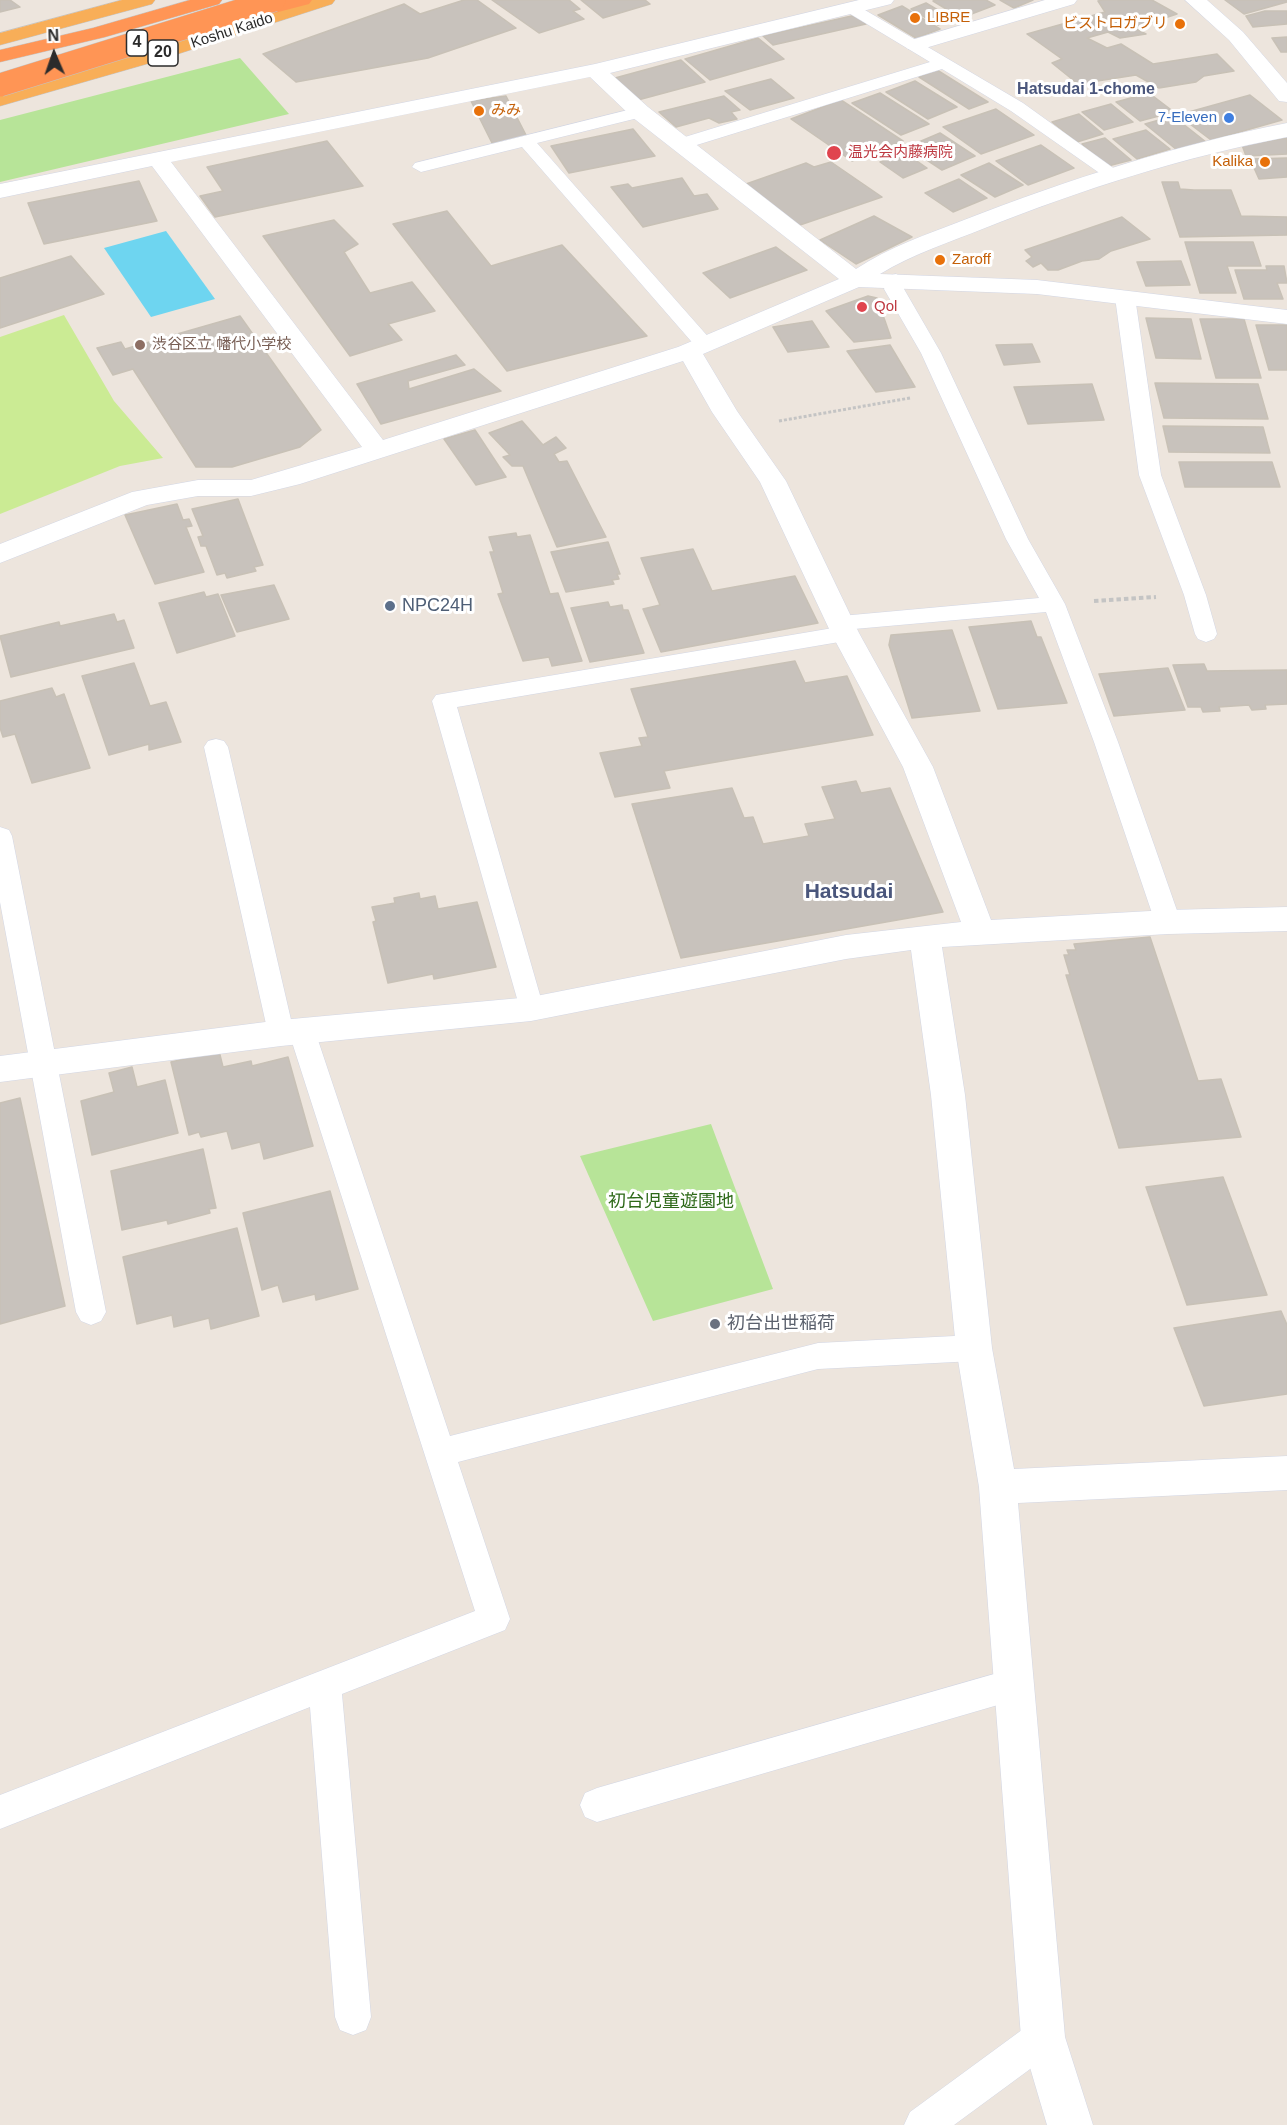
<!DOCTYPE html>
<html>
<head>
<meta charset="utf-8">
<style>
  body { margin:0 }
  #map { position:relative; width:1287px; height:2125px; overflow:hidden; background:#ede5dd; font-family:Helvetica,sans-serif }
  canvas { display:block }
  .north { position:absolute; left:24px; top:24px; width:60px; height:60px; -webkit-text-stroke:4px #fff; paint-order:stroke; rotate:358deg; font-size:16px; font-weight:700; line-height:24px; text-align:center; color:#2b2b2b }
  .north::after { content:''; display:block; margin:auto; width:21px; height:27px; background:#2b2b2b; clip-path:polygon(50% 0,100% 100%,50% 72%,0 100%) }
</style>
</head>
<body>
<div id="map">
<canvas width="1287" height="2125"></canvas>
<div class="north">N</div>
</div>
<script>
const context = document.querySelector('canvas').getContext('2d');
context.lineJoin = 'round';
function fill(path, color) {
  context.fillStyle = color;
  context.fill(path, 'evenodd');
}
function stroke(path, color, width, dash) {
  context.strokeStyle = color;
  context.lineWidth = width;
  context.lineCap = dash ? 'butt' : 'round';
  context.setLineDash(dash || []);
  context.stroke(path);
}
function label(font, color, halo, rows, align = 'center') {
  context.font = font + ' Helvetica,"Noto Sans JP",sans-serif';
  context.lineWidth = 6;
  context.setLineDash([]);
  context.textBaseline = 'middle';
  context.strokeStyle = halo;
  context.fillStyle = color;
  for (const [text, x, y, turn = 0] of rows) {
    context.save();
    context.translate(x, y);
    context.rotate((+turn || 0) * Math.PI / 180);
    context.textAlign = isNaN(turn) ? turn : align;
    if (halo) context.strokeText(text, 0, 0);
    context.fillText(text, 0, 0);
    context.restore();
  }
}
fill(new Path2D(`
  M240 58 289 114 0 182V120Z
  M711 1124 773 1289 653 1321 580 1156Z`), '#b7e498');
fill(new Path2D(`
  M64 315 114 401 163 458 120 466 0 514V337Z`), '#cbeb94');
fill(new Path2D(`
  M166 231 215 299 151 317 104 248Z`), '#6ed5f0');
const building = new Path2D(`
  M0 0H10L20 7 0 12Z
  M464 0H477L516 28 428 58 296 82 263 54 404 4 420 14Z
  M492 0H569L580 9 573 11 584 19 539 33Z
  M581 0H645L650 4 603 18Z
  M936 0H986L995 5 961 18 933 1Z
  M1000 0H1033L1014 8Z
  M1102 0H1152L1177 14 1134 28 1146 34 1120 38 1108 32 1087 38 1107 48 1121 44 1153 64 1217 54 1234 71 1204 76 1196 82 1159 88 1136 75 1078 84 1052 63 1062 59 1027 34 1105 12 1098 1Z
  M1225 0H1287V2L1244 14Z
  M926 3 953 19 938 25 911 9Z
  M902 6 940 29 916 38 878 15Z
  M1265 11H1287V24L1253 27 1246 16Z
  M856 15 866 24 773 45 763 36Z
  M1287 37V52H1281L1272 38Z
  M758 38 784 59 710 80 685 59Z
  M681 60 705 82 638 100 615 78Z
  M937 70 988 102 969 109 919 77Z
  M771 79 794 98 750 110 725 91Z
  M915 81 957 107 928 119 886 92Z
  M880 93 929 124 901 135 852 103Z
  M1149 93 1174 112 1140 121 1116 102Z
  M1250 95 1282 120 1211 140 1178 115Z
  M506 96 527 137 492 143 471 101Z
  M724 96 740 110 731 112 737 119 719 123 709 118 676 127 659 112Z
  M841 100 903 141 852 161 791 119Z
  M1111 104 1133 122 1104 130 1082 112Z
  M996 109 1034 135 981 154 943 127Z
  M1079 114 1103 134 1077 142 1052 122Z
  M1173 116 1206 142 1177 150 1145 124Z
  M633 129 655 156 569 173 551 146Z
  M1146 130 1170 149 1137 159 1113 139Z
  M940 133 975 156 942 170 907 147Z
  M1105 138 1131 160 1108 166 1082 144Z
  M1287 138V154L1246 156 1242 145Z
  M327 141 363 186 215 217 200 196 223 191 207 167Z
  M1041 145 1074 168 1028 185 996 161Z
  M904 152 927 168 903 178 880 162Z
  M1287 158V177L1259 179 1250 159Z
  M831 162 882 197 797 226 746 184 806 163 814 167Z
  M989 163 1023 185 995 197 961 175Z
  M682 178 694 196 707 194 718 209 643 227 611 187 628 184 632 188Z
  M959 179 987 198 953 212 925 193Z
  M139 181 157 221 44 244 28 203Z
  M1162 182H1178L1180 189 1194 190H1231L1241 216 1287 217V235L1180 237Z
  M447 211 491 266 562 245 647 336 507 371 393 224Z
  M874 216 912 237 856 264 820 240Z
  M1122 217 1150 239 1111 251 1099 259 1082 261 1058 270H1048L1041 263 1033 267 1026 261 1032 257 1025 250Z
  M334 220 358 244 344 252 370 293 412 282 435 311 388 324 402 340 350 356 263 236Z
  M1185 242H1253L1261 266H1227L1236 293H1200Z
  M776 247 807 270 730 298 703 273Z
  M71 256 104 294 0 328V278Z
  M1181 261 1190 285 1146 286 1137 262Z
  M1266 266H1284L1287 283H1277L1283 299H1244L1235 270H1267Z
  M868 296 877 298 891 338 854 342 826 311Z
  M240 316 321 430 300 447 232 467H196L133 369 113 375 97 348 121 342 125 349Z
  M1146 318 1191 319 1201 359 1156 358Z
  M1200 319H1244L1261 378H1216Z
  M812 321 829 347 788 352 773 327Z
  M1256 325H1287V370H1269Z
  M1032 344 1040 362 1004 365 996 345Z
  M890 345 915 387 876 392 847 351Z
  M456 355 465 365 408 381 409 389 474 369 501 391 381 424 357 384Z
  M1155 383 1258 384 1268 419 1164 418Z
  M1092 384 1104 420 1028 424 1014 387Z
  M522 421 543 445 556 437 566 448 554 454 559 462 567 461 606 537 557 547 523 466H512L503 457 510 455 489 433Z
  M1163 426 1263 427 1270 453 1169 452Z
  M475 430 506 477 476 485 444 439Z
  M1179 462H1272L1280 487H1185Z
  M238 499 263 565 254 567 256 571 227 578 225 573 217 575 206 546H201L198 537 203 536 192 509Z
  M177 504 183 520 189 519 192 526 186 527 204 572 155 584 125 515Z
  M516 533 517 537 530 535 550 594 558 593 582 661 552 666 549 657 523 661 498 594 503 593 490 552H494L489 537Z
  M608 542 620 574H617L619 579 612 580 614 584 566 592 551 552Z
  M693 549 712 591 795 576 818 623 661 652 643 609 660 605 641 558Z
  M274 585 289 619 237 632 221 595Z
  M204 592 206 597 218 594 235 636 177 653 159 603Z
  M608 602 610 607 622 605 623 610H628L644 653 590 662 571 608Z
  M114 614 117 622 124 620 134 648 11 677 0 636 59 622 60 626Z
  M1031 621 1037 637H1041L1067 703 998 709 969 627Z
  M952 630 980 711 912 718 889 645 891 635Z
  M795 661 805 683 847 676 873 735 664 771 670 788 615 797 600 753 642 746 639 738 648 737 631 689Z
  M134 663 150 706 166 702 181 742 149 750V744L109 755 82 676Z
  M1204 664 1207 671 1287 670V704L1265 705 1266 709 1252 710 1249 705 1219 707 1220 711 1203 712 1201 707H1188L1173 665Z
  M1168 668 1185 710 1114 716 1099 674Z
  M52 688 56 697 64 694 90 768 32 783 15 734 3 737 0 728V701Z
  M856 781 861 793 890 788 943 912 681 958 632 804 732 788 744 818 753 817 763 844 809 836 805 824 835 819 822 787Z
  M419 893 420 899 435 896 438 909 477 902 496 967 434 979 433 974 388 983 373 922 376 921 372 907 395 903 394 898Z
  M1150 937 1198 1081 1221 1079 1241 1137 1119 1148 1066 975H1070L1064 955H1069L1067 950H1076L1074 944Z
  M219 1051 223 1067 251 1061 252 1066 288 1057 313 1146 264 1159 260 1142 232 1149 227 1131 201 1137 199 1132 189 1135 171 1062Z
  M132 1067 137 1087 165 1080 178 1133 92 1155 81 1101 114 1092 109 1073Z
  M20 1098 65 1306 0 1324V1103Z
  M203 1149 216 1208 209 1209 210 1213 168 1224 167 1220 122 1230 111 1171Z
  M1223 1177 1267 1295 1187 1305 1146 1187Z
  M330 1191 358 1289 316 1300 315 1294 283 1302 278 1285 262 1290 243 1213Z
  M237 1228 259 1316 211 1329 209 1318 174 1327 172 1315 137 1324 123 1257Z
  M1281 1311 1287 1325V1394L1204 1406 1174 1328Z`);
fill(building, '#c8c2bc');
stroke(building, '#c8c1b6', 1.5);
const service = new Path2D(`
  M853 3 1023 103 1123 175 1120 179H1108L1011 111 942 69 687 148H675L672 144 675 140 930 62 847 12 845 8 847 4Z
  M640 107 649 112 646 116 537 143 711 340 714 344 711 348H697L522 147 421 172 412 167 415 163Z
  M896 274 906 280 904 289 941 353 1028 539 1065 604 1118 742 1181 922 1177 929 1168 932 1159 929 1155 922 1094 742 1046 612 854 629 856 633 853 638 845 641 457 707 544 1009 540 1016 531 1019 522 1016 432 701 436 695 833 628 830 623 833 618 841 616 1039 598 1006 539 921 353 884 289 889 276Z
  M1125 291 1135 297 1161 475 1206 595 1217 634 1214 639 1206 642 1198 639 1195 634 1184 595 1139 475 1115 297Z
  M216 739 224 741 228 747 292 1024 302 1021 311 1024 315 1031 450 1436 818 1343 974 1335 985 1339 989 1348 985 1357 974 1361 818 1369 458 1462 510 1619 505 1630 342 1694 371 2017 366 2030 353 2035 340 2030 335 2017 310 1707 0 1829V1795L475 1611 291 1039 281 1043 272 1040 268 1033 204 747 208 741Z
  M0 827 9 830 12 836 106 1312 101 1321 91 1325 81 1321 76 1312 0 902Z
  M1015 1668 1027 1673 1032 1684 1027 1695 1015 1700 597 1822 585 1817 580 1805 585 1793 597 1788Z
  M1043 2019 1056 2024 1061 2037 1056 2050 954 2125H904L910 2112 1030 2024Z`);
const minor = new Path2D(`
  M859 0H894L891 4 610 73 648 107 856 269C889 247 928 234 964 220 1069 179 1176 145 1287 123V137C1183 157 1083 189 985 228 950 242 913 254 880 274L1037 280 1287 310V324L1037 294 859 287 703 354 737 411 786 481 859 633 933 767 991 920 1168 910 1287 907V931L1168 934 942 947 965 1095 992 1348 1014 1469 1287 1456V1490L1018 1503 1065 2037 1093 2125H1047L1021 2037 979 1487 956 1348 931 1095 911 950 846 959 531 1021 281 1046 0 1082V1056L281 1020 531 997 846 935 961 922 903 767 831 633 760 482 712 412 683 361 300 484 251 496H198L147 505 0 563V544L132 492 198 480H251L362 447 152 166 0 198V184L595 64ZM590 77 632 117 839 279 678 347 383 440 171 162Z
  M1045 0H1077L1074 4 922 49H908L905 45 908 41Z`);
const tertiary = new Path2D(`
  M1185 0H1207L1243 32 1287 83V102L1279 101 1229 40Z`);
const trunk = new Path2D(`
  M122 0H155L152 4 0 45V33Z
  M305 0H335L332 4 150 63 0 106V93L136 55Z`);
const motorway = new Path2D(`
  M190 0H222L219 4 105 37 0 62V50L93 28Z
  M278 0H312L309 4 240 22 233 20 230 16 233 12Z`);
stroke(service, '#d2d6e4', 1);
stroke(minor, '#d2d6e4', 1);
stroke(tertiary, '#d2d6e4', 1);
stroke(trunk, '#c4c4c4', 1);
stroke(motorway, '#c4c4c4', 1);
stroke(new Path2D(`
  M779 421 910 398`), '#c4c4c4', 3, [3, 2]);
stroke(new Path2D(`
  M1094 601 1156 597`), '#c4c4c4', 4, [4.5, 3]);
fill(service, '#fff');
fill(minor, '#fff');
fill(tertiary, '#fff');
fill(trunk, '#f8ae58');
fill(motorway, '#ff9555');
const motorwayBridge = new Path2D(`
  M0 85 274 0`);
stroke(motorwayBridge, '#c4c4c4', 24, []);
stroke(motorwayBridge, '#ff9555', 23);
for (const [x, y, r, color] of [
  [915,18,6,"#e8710a"],
  [1180,24,6,"#e8710a"],
  [479,111,6,"#e8710a"],
  [1229,118,6,"#3f7fe0"],
  [834,153,8,"#e0444e"],
  [1265,162,6,"#e8710a"],
  [940,260,6,"#e8710a"],
  [862,307,6,"#e0444e"],
  [140,345,6,"#8d6e63"],
  [390,606,6,"#5c6f8a"],
  [715,1324,6,"#6b7280"]
]) {
  const dot = new Path2D();
  dot.arc(x, y, r, 0, 2 * Math.PI);
  context.fillStyle = color;
  context.fill(dot);
  stroke(dot, '#fff', 2);
}
label('15px', '#c56008', '#fff', [
  ["LIBRE",927,18],
  ["ビストロガブリ",1168,24,"right"],
  ["みみ",491,111],
  ["Kalika",1253,162,"right"],
  ["Zaroff",952,260]
], 'left');
label('15px', '#2b2b2b', '#fff', [
  ["Koshu Kaido",232,31,-18]
]);
label('15px', '#366cbe', '#fff', [
  ["7-Eleven",1217,118]
], 'right');
label('15px', '#be3a42', '#fff', [
  ["温光会内藤病院",848,153],
  ["Qol",874,307]
], 'left');
label('15px', '#785e54', '#fff', [
  ["渋谷区立 幡代小学校",152,345]
], 'left');
for (const [x, y, w] of [
  [137,43,21],
  [163,53,30]
]) {
  const box = new Path2D();
  box.roundRect(x - w / 2, y - 13, w, 26, 4.5);
  context.fillStyle = '#fff';
  context.fill(box);
  stroke(box, '#2b2b2b', 1.5);
}
label('bold 16px', '#2b2b2b', null, [
  ["4",137,43],
  ["20",163,53]
]);
label('bold 16px', '#4a567c', '#fff', [
  ["Hatsudai 1-chome",1086,90]
]);
label('18px', '#4e5e75', '#fff', [
  ["NPC24H",402,606]
], 'left');
label('18px', '#2e6919', '#fff', [
  ["初台児童遊園地",671,1202]
]);
label('18px', '#5b616d', '#fff', [
  ["初台出世稲荷",727,1324]
], 'left');
label('bold 21px', '#4a567c', '#fff', [
  ["Hatsudai",849,892]
]);
</script>
</body>
</html>
